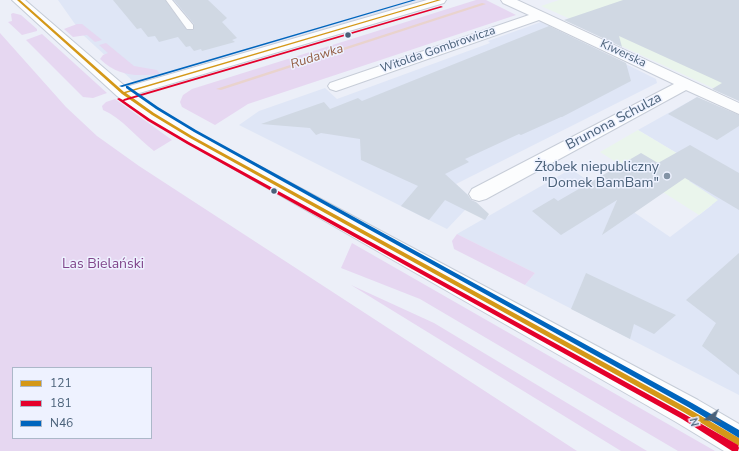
<!DOCTYPE html>
<html>
<head>
<meta charset="utf-8">
<style>
  body { margin:0 }
  #map { position:relative; width:739px; height:451px; overflow:hidden; background:#eceff8; font-family:"Nunito Sans",sans-serif }
  canvas { display:block }
  .legend { position:absolute; left:12px; top:367px; width:140px; height:72px; box-sizing:border-box; background:#eef2ff; border:1px solid #acb8c9; margin:0; padding:5px 7px; list-style:none; font-size:12px; color:#4a6179 }
  .legend li { display:flex; align-items:center; gap:8px; height:20px }
  .legend b { width:20px; border:1px solid #acb8c9 }
  .north { position:absolute; left:687px; top:399px; width:40px; height:40px; -webkit-text-stroke:3px #eef2ff; paint-order:stroke; rotate:256deg; font-size:11px; font-weight:700; line-height:16px; text-align:center; color:#4a6179 }
  .north::after { content:''; display:block; margin:auto; width:14px; height:18px; background:#4a6179; clip-path:polygon(50% 0,100% 100%,50% 72%,0 100%) }
</style>
</head>
<body>
<div id="map">
<canvas width="739" height="451"></canvas>
<ul class="legend">
<li><b style="height:5px;background:#d49818"></b>121</li>
<li><b style="height:5px;background:#e4002b"></b>181</li>
<li><b style="height:5px;background:#0065bd"></b>N46</li>
</ul>
<div class="north">N</div>
</div>
<script>
const context = document.querySelector('canvas').getContext('2d');
context.lineJoin = 'round';
function fill(path, color) {
  context.fillStyle = color;
  context.fill(path, 'evenodd');
}
function stroke(path, color, width, dash) {
  context.strokeStyle = color;
  context.lineWidth = width;
  context.lineCap = dash ? 'butt' : 'round';
  context.setLineDash(dash || []);
  context.stroke(path);
}
function label(font, color, halo, rows, align = 'center') {
  context.font = font + ' "Nunito Sans",sans-serif';
  context.lineWidth = 3;
  context.setLineDash([]);
  context.textBaseline = 'middle';
  context.strokeStyle = halo;
  context.fillStyle = color;
  for (const [text, x, y, turn = 0] of rows) {
    context.save();
    context.translate(x, y);
    context.rotate((+turn || 0) * Math.PI / 180);
    context.textAlign = isNaN(turn) ? turn : align;
    if (halo) context.strokeText(text, 0, 0);
    context.fillText(text, 0, 0);
    context.restore();
  }
}
fill(new Path2D(`
  M58 0H426L135 83 82 34Z
  M541 22 656 79 657 83 456 184 467 194 474 204 465 210 447 229 239 125 259 111 325 88 337 99 490 43 488 41Z
  M697 97 739 117V395L525 285 535 273 457 234 571 169 670 237 712 205 688 181 705 170 638 130Z`), '#dfe6f6');
fill(new Path2D(`
  M559 0H739V100L604 38V34L541 6Z
  M638 130 705 170 689 181 718 200 699 215 600 152Z`), '#eaf5ec');
fill(new Path2D(`
  M476 0H486L516 15 248 104 215 125 182 107 180 102 183 95 192 89Z
  M13 13 21 15 37 29V31L22 35 8 22 12 21 11 14Z
  M77 24H82L102 40 95 42 87 35 73 37 64 29Z
  M0 33 66 107 97 136 139 166 577 451H0ZM13 368H151V438H13Z
  M42 34 107 93 93 98 83 97 26 40Z
  M106 43 134 66 157 70 160 74C135 76 119 77 100 59L103 55 108 53 99 45Z
  M115 99 172 140 154 151C137 138 122 118 103 110L102 106 106 102Z
  M457 234 535 273 525 285 454 249 452 241Z
  M352 243 715 451H678L420 299 341 268Z
  M351 285 434 323 647 451H621Z`), '#e6d7f1');
fill(new Path2D(`
  M482 3 486 4 221 90 216 89Z`), '#e9d3cd');
fill(new Path2D(`
  M113 0H165L187 30H194V24L174 0H208L227 18 222 22 237 38 232 40 235 42 202 51 201 49 194 51 190 46 186 47 178 37 159 42 155 36 148 37 141 28 137 29Z
  M623 0H739V101L712 89 722 83 619 36 622 47 564 20Z
  M549 26 626 63 631 81 562 117H561L521 135 519 134 465 159 469 162 445 174 468 195 471 200 476 202 489 214 485 220 445 200 429 220 401 206 418 186 361 160 360 139 321 133 316 135 310 128 261 124 324 102 330 109 358 98 362 101Z
  M697 97 739 115V126L717 140 668 114Z
  M690 145 739 173V210L685 178 602 235 617 200 561 235 532 211 554 198 558 201 641 153 658 163Z
  M739 253V375L702 346 716 323 686 300Z
  M586 273 654 305 676 315 654 334 634 324 630 339 571 309Z`), '#d0d8e3');
const lane = new Path2D(`
  M166 0H172L193 25V29H187Z`);
const street = new Path2D(`
  M501 0H517L739 103V114L686 90 486 199 479 201 472 199 469 194 472 189 674 84 539 20 342 89 336 91 330 89 328 86 330 83 529 15 503 3Z`);
const secondary = new Path2D(`
  M12 0H25L126 87 427 0H446L444 3 136 94 197 133 698 400 739 424V451H724L676 422 185 141 147 118 117 96Z`);
stroke(lane, '#c7cdd8', 2);
stroke(street, '#c7cdd8', 2);
stroke(secondary, '#c5ccd7', 2);
fill(lane, '#fcfdfe');
fill(street, '#fcfdfe');
fill(secondary, '#fcfdfe');
fill(new Path2D(`
  M17 0H20L124 92 437 0H441L126 93 154 113 192 136 689 409 739 438V446L685 413 190 138 152 115 122 94Z`), '#d49818');
fill(new Path2D(`
  M441 6 443 7 124 101 150 119 189 142 686 415 738 445 739 448 738 451H732L682 419 187 144 148 121 117 99 119 98 123 100 124 99Z`), '#e4002b');
fill(new Path2D(`
  M412 0H416L122 87 119 86Z
  M126 86H128L158 107 196 130 692 403 739 430V438L688 407 194 132 156 109 126 88Z`), '#0065bd');
for (const [x, y, r, color] of [
  [348,35,3.5,"#4a6179"],
  [667,176,4,"#8393a5"],
  [274,191,3.5,"#4a6179"]
]) {
  const dot = new Path2D();
  dot.arc(x, y, r, 0, 2 * Math.PI);
  context.fillStyle = color;
  context.fill(dot);
  stroke(dot, '#eef2ff', 1.5);
}
label('12px', '#4a6179', '#eef2ff', [
  ["Witolda Gombrowicza",438,50,-19],
  ["Kiwerska",623,54,25]
]);
label('italic 13px', '#945e44', '#eef2ff', [
  ["Rudawka",317,57,-18]
]);
label('14px', '#4a6179', '#eef2ff', [
  ["Brunona Schulza",614,122,-28]
]);
label('14px', '#4a6179', '#eef2ff', [
  ["Żłobek niepubliczny",659,168],
  ["\"Domek BamBam\"",659,184]
], 'right');
label('14px', '#81468b', '#eef2ff', [
  ["Las Bielański",103,265]
]);
</script>
</body>
</html>
